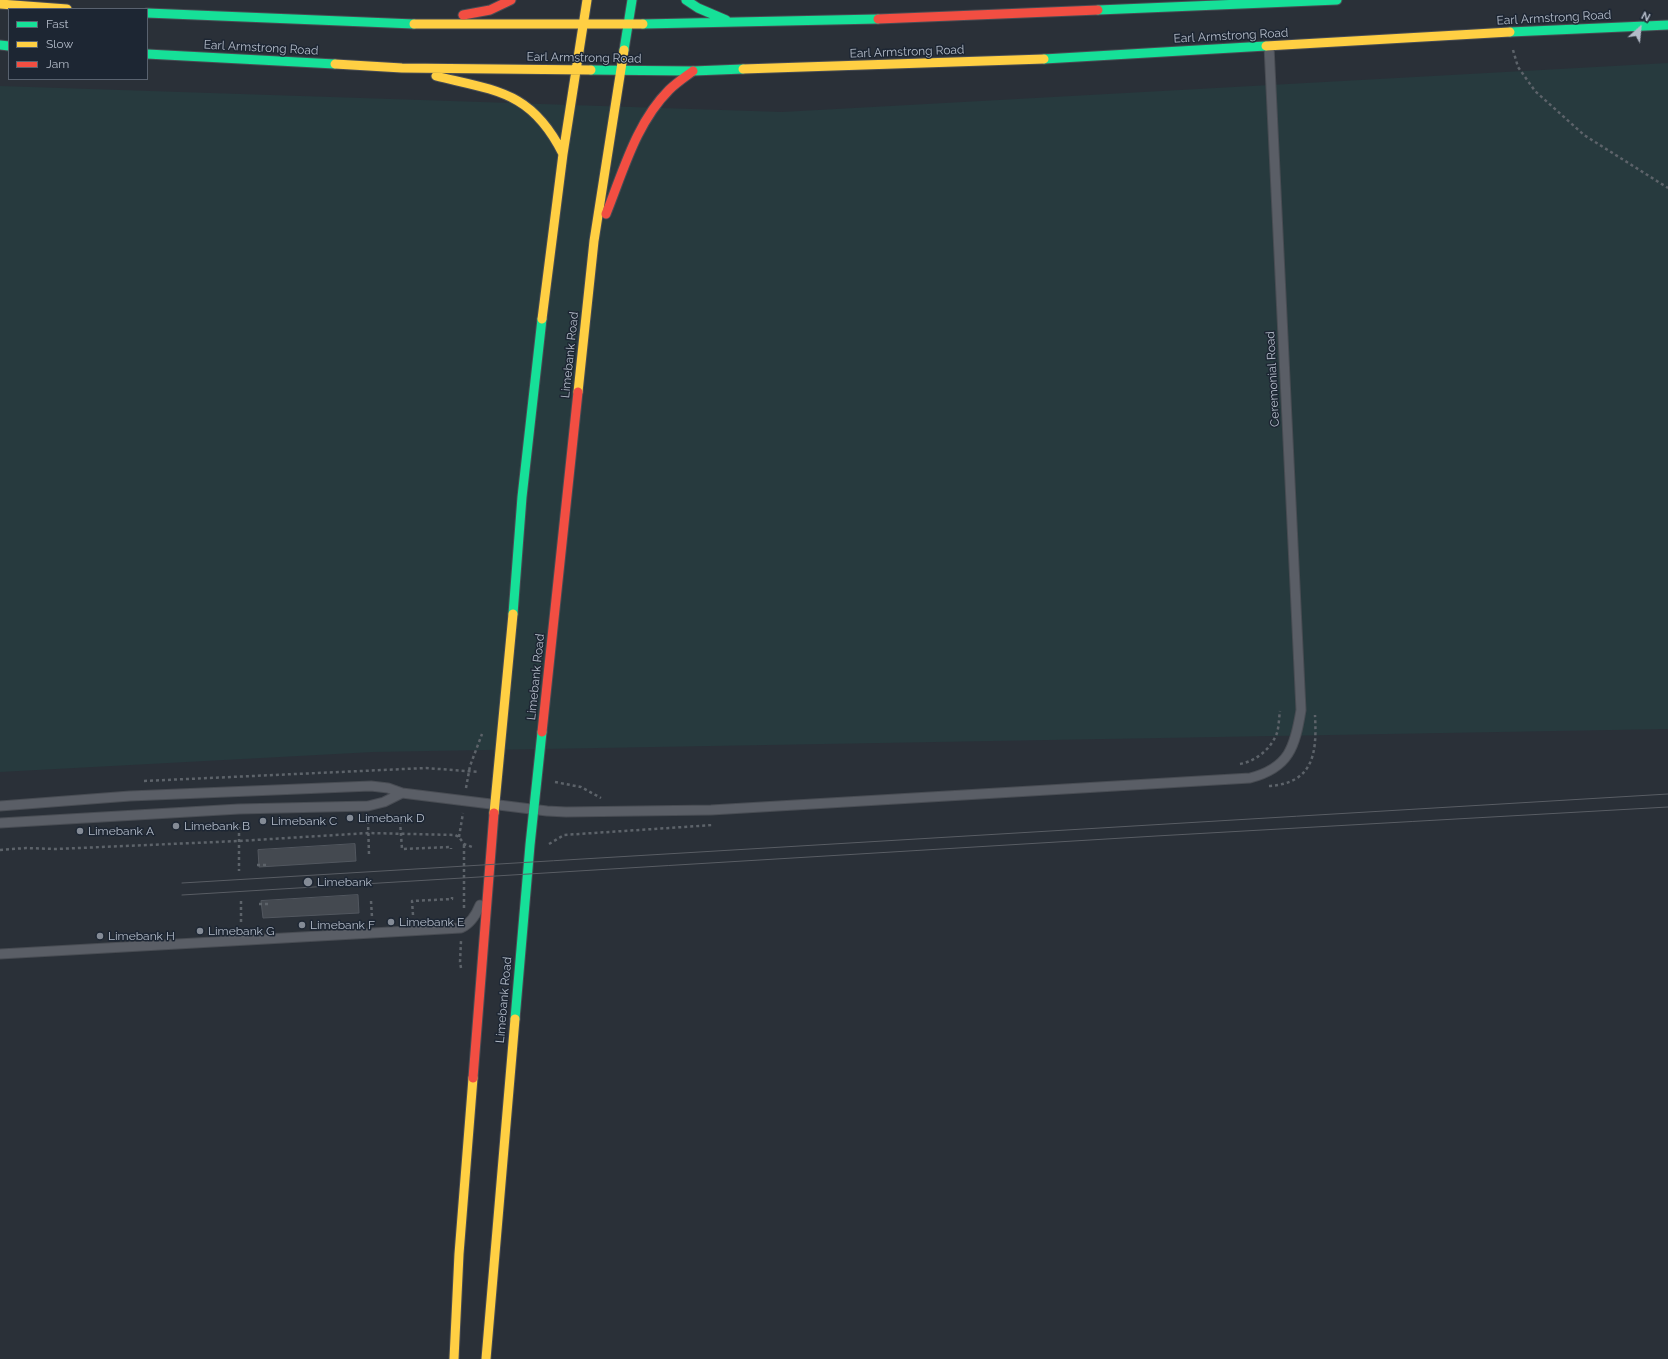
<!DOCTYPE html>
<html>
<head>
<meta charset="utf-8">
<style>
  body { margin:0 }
  #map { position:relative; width:1668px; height:1359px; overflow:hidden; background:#2a3038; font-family:Raleway,sans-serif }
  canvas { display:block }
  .legend { position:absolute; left:8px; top:8px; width:140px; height:72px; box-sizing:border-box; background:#1d2633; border:1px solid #59626f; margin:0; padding:5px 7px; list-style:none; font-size:12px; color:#b4bcc9 }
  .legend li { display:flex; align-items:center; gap:8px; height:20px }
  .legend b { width:20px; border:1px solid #59626f }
  .north { position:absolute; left:1620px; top:8px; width:40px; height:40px; -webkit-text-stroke:3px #1d2633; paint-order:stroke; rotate:27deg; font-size:11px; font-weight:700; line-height:16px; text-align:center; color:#b4bcc9 }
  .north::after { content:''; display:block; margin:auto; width:14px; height:18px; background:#b4bcc9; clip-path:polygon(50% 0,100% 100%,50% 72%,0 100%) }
</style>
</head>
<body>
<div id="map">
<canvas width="1668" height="1359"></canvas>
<ul class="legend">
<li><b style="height:5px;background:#16e098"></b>Fast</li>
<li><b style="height:5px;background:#ffcf43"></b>Slow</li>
<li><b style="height:5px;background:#f24e42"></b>Jam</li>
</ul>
<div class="north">N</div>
</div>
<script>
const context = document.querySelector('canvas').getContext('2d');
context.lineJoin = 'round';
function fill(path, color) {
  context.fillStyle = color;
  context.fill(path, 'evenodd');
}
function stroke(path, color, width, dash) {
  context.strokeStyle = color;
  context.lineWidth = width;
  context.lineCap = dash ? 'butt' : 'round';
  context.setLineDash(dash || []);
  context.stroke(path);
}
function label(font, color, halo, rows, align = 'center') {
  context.font = font + ' Raleway,sans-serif';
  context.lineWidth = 3;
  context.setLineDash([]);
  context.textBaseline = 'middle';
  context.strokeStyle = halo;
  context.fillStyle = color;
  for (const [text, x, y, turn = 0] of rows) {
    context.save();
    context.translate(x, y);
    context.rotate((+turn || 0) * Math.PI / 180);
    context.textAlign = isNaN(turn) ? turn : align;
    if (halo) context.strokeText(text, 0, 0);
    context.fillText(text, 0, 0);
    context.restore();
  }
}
fill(new Path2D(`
  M1668 63V729L373 752 0 772V86L782 112Z`), '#273a3e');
const building = new Path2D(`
  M355 844 356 861 259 867 258 850Z
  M358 895 359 913 263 918 261 901Z`);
fill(building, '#444950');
stroke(building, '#52575f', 1);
const lane = new Path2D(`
  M0 806 130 796 371 786 388 788 402 793 547 811 566 812 711 810 1250 778C1289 768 1295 747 1301 710L1269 46
  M0 823 239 809 368 806 384 802 402 793
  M0 954 461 928C470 924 476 915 480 905`);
const fast = new Path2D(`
  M686 0 698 8 726 20
  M1098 10 1337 0
  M147 13 414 24
  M643 24 878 19
  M1510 32 1668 25
  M0 45 9 46
  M624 50 632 0
  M147 54 335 64
  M1044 59 1266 46
  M591 70 693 71 743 69
  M513 614 522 497 542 319
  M515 1019 530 845 542 732`);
const slow = new Path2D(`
  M0 4 67 9
  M414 24H643
  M1266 46 1510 32
  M335 64 402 68 591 70
  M743 69 1044 59
  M436 76C498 91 532 92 563 154
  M542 319 563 154 587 0
  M578 392 594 241 624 50
  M494 813 513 614
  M454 1359 459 1254 473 1078
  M486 1359 515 1019`);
const jam = new Path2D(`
  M463 15 490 10 511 0
  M878 19 1098 10
  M606 214C623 172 636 123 669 90 676 83 685 77 693 71
  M542 732 578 392
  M473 1078 494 813`);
stroke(lane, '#484c53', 11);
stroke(fast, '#484c53', 11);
stroke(slow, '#484c53', 11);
stroke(jam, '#484c53', 11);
stroke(new Path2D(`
  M1513 50 1518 67 1535 91 1584 135 1668 188
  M1240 764C1256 761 1271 749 1277 733 1279 726 1279 717 1280 711
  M144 781 426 768 479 772
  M555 782 581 787 601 798
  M1269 786C1314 783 1317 753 1315 715
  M466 788 470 766 482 734
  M368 821 369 854
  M400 821 402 849 451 847V849
  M239 827V871
  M459 837 463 813
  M549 844 564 835 713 825
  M0 850 26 848 56 849 239 841 368 833 455 835 459 837 464 844 472 847
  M257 865H267
  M241 901V922
  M371 901 372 917
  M259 904H269
  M464 908V844
  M413 915 412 901 452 899V897
  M461 968 460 962 461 941`), '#5d636a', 2.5, [3, 3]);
stroke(lane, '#5a5e66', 9);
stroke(fast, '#16e098', 9);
stroke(slow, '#ffcf43', 9);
stroke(jam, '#f24e42', 9);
stroke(new Path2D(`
  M182 883 1668 794
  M182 895 1156 836 1668 807`), '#595d64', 1);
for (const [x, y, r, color] of [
  [350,818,4,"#848b96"],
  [263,821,4,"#848b96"],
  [176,826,4,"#848b96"],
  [80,831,4,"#848b96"],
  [308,882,5,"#848b96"],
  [391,922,4,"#848b96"],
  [302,925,4,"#848b96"],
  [200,931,4,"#848b96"],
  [100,936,4,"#848b96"]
]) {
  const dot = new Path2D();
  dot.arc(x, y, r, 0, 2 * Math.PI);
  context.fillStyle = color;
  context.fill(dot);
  stroke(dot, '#1d2633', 1.5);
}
label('12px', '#b4bcc9', '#1d2633', [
  ["Earl Armstrong Road",1554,18,-3],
  ["Earl Armstrong Road",1231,36,-3],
  ["Earl Armstrong Road",261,48,3],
  ["Earl Armstrong Road",907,52,-2],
  ["Earl Armstrong Road",584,58,1],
  ["Limebank Road",570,355,-84],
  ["Ceremonial Road",1273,379,-93],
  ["Limebank Road",536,677,-84],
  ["Limebank Road",504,1000,-85]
]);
label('12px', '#b4bcc9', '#1d2633', [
  ["Limebank D",358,818],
  ["Limebank C",271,821],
  ["Limebank B",184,826],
  ["Limebank A",88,831],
  ["Limebank",317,882],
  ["Limebank E",399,922],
  ["Limebank F",310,925],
  ["Limebank G",208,931],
  ["Limebank H",108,936]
], 'left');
</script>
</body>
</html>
